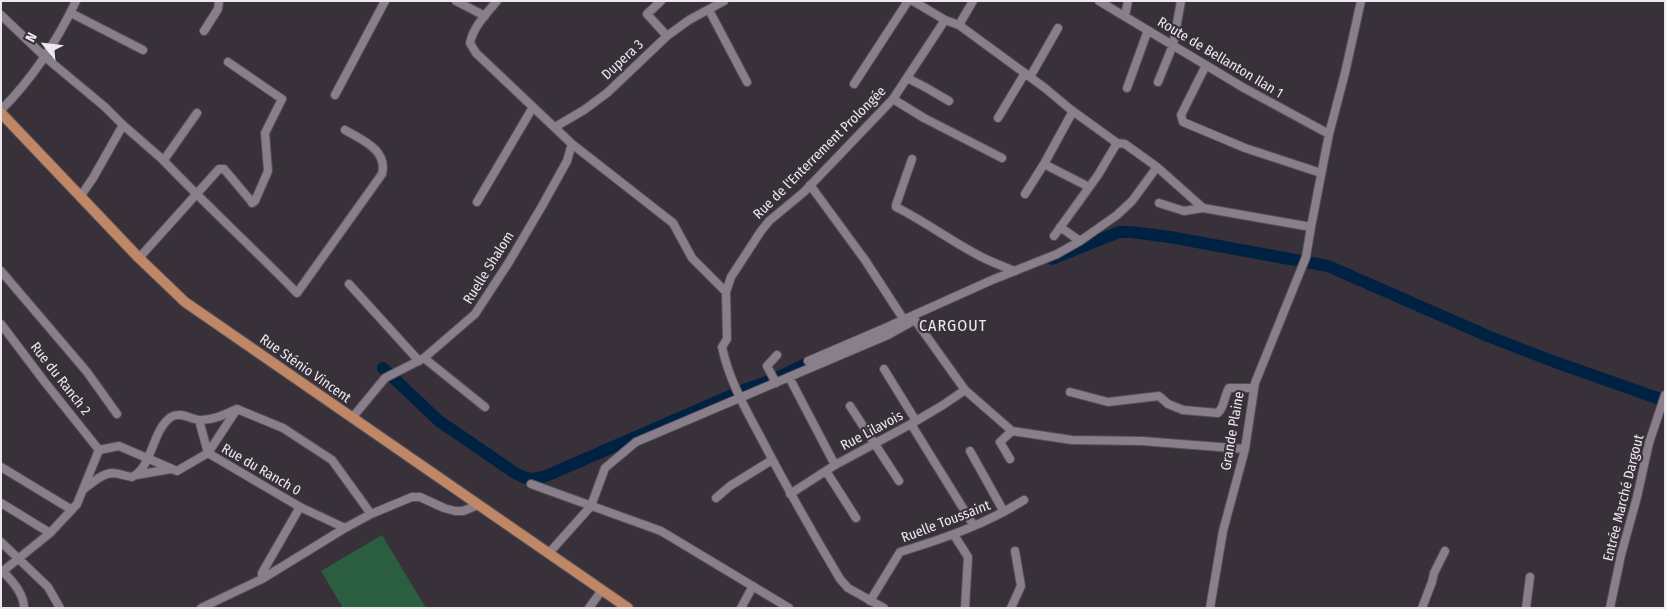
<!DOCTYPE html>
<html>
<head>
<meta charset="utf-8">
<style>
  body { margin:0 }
  #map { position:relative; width:1666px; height:609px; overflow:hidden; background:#38313a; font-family:"Fira Sans Condensed",sans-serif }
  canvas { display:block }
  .frame { position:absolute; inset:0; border:2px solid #ede8ee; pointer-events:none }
  .north { position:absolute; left:20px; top:20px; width:50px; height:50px; -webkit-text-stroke:4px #38313a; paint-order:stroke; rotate:299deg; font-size:14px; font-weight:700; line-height:20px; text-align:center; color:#ede8ee }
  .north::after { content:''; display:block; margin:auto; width:18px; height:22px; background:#ede8ee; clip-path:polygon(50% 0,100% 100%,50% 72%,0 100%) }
</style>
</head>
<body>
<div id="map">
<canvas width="1666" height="609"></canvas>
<div class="frame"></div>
<div class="north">N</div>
</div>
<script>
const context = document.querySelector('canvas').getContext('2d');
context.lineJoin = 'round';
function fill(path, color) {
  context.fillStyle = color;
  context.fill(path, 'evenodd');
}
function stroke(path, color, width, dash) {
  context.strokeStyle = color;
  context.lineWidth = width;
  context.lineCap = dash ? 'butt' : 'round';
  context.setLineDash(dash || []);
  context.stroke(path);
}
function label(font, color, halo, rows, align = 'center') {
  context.font = font + ' "Fira Sans Condensed",sans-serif';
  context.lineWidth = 4.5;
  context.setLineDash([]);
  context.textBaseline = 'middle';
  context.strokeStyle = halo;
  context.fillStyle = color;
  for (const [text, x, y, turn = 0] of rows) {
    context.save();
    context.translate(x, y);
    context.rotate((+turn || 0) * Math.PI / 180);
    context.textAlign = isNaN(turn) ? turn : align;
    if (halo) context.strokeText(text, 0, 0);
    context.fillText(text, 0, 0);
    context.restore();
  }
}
fill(new Path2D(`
  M382 535 426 608H343L321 571Z`), '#2b5e41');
stroke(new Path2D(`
  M1052 259 1119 232H1131L1170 237 1328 266 1490 337 1555 362 1660 399
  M383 368 439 421 515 473C528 480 532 480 546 476L739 392 775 379 819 357`), '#002242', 12);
const minor = new Path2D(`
  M456 1 485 16
  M497 1C487 13 473 27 470 43L476 53 572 144 673 223 692 258 726 292
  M913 1 945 20
  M1099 1 1244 88 1329 134
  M709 10 747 82
  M71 13 143 50
  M1 15 45 57 105 107 123 125 93 178 80 197
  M1125 16 1128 1
  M959 25 1045 88 1070 109 1117 143 1125 144 1157 167 1203 208 1311 227
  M204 31 218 9 219 1
  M667 36 689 20 724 1
  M1206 65 1181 115 1183 122 1245 148 1321 173
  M1030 77 1058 28
  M907 78 925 87 949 101
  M1158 82 1173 45 1181 1
  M854 84 908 1
  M1127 88 1148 30
  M335 95 385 1
  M893 99 924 118 1002 158
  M1 110C33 78 57 41 76 1
  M998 118 1025 73
  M123 125 162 159 166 157 197 113
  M555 127 584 110 607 93 667 36 647 14 661 1
  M162 159C206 205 253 248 297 293L382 174C388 150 362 140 345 130
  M912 159 896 205V207C924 221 948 239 976 254 988 261 1002 266 1015 271
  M1044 164 1089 187
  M810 185 865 260 906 323
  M1025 194 1044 164 1073 111
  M477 202 533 107
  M1159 203 1184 211 1203 208
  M1060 227 1080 241
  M1054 236 1098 175 1117 143
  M139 258 219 169H224L251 201 252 203 255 201 268 171 265 133 282 99 228 62
  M1 271 87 372 117 414
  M349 284 419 361
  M1 324 44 381 99 450
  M424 358 485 407
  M808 361 885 328 992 280 1057 254 1080 241 1117 215 1132 201 1157 167
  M884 369 916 421
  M789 377 835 465
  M776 383 767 366 777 355
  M1070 392 1108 402 1159 396 1168 404 1183 410 1218 413C1225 406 1224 396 1229 388H1254
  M850 406 899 481
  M352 418 385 378 424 358 475 314 509 262 542 206 567 161 572 144
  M911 424 974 526
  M970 451 1004 512
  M1010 459 1000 442 1012 431
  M1 467 72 510
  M826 471 856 518
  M136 475 171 469
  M531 484 661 531 789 608
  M84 489C92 483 101 474 112 473 118 473 125 476 132 477 152 468 152 430 171 417 181 411 191 420 201 420 214 420 225 414 237 409
  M790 494 835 465 911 424 943 405 965 390
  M716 498 730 486 772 460
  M1 503 50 533
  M345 528 300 507 208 453 237 409 283 428 332 460 371 514
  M954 535 968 557 965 608
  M1 542 48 587 60 608
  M549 553 591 506 605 468 636 442 888 335 915 320 965 390 1012 431 1072 440 1142 441 1245 449
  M1 570C11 579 24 594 24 608
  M3 571 50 533 77 504 99 450 119 446 177 471 208 453 199 420
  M262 579V573L300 507
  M870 601 900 552C945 538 984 525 1024 500
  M201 608 262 579 345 528 371 514 412 497H420L444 508 455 511H463L478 505
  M589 608 602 590
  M741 608 753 586
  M884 608 848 588 840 579C812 532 786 486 761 438 745 408 729 380 722 347L727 339 726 292 731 277 761 231 769 221 804 192 893 99 945 20 959 25 973 1
  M1011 608 1021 586 1015 551
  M1210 608 1223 531 1245 449 1255 383 1306 257 1311 227 1329 134 1345 73 1361 1
  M1422 608 1432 582 1434 573 1445 551
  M1526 608 1530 577
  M1610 608 1621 555 1637 497 1649 443 1665 395`);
const major = new Path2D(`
  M1 113 139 258 185 302 628 608`);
stroke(minor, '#554f56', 10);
stroke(major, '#554f56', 12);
stroke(minor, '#887f8a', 8);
stroke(major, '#c08767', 10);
label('14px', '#ede8ee', '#38313a', [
  ["Route de Bellanton Ilan 1",1220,58,31],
  ["Dupera 3",623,60,-43],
  ["Rue de l'Enterrement Prolongée",820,153,-45],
  ["Ruelle Shalom",489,268,-58],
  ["Rue Sténio Vincent",305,369,35],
  ["Rue du Ranch 2",60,379,52],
  ["Rue Lilavois",872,431,-28],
  ["Grande Plaine",1233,431,-80],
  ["Rue du Ranch 0",261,470,30],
  ["Entrée Marché Dargout",1624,498,-76],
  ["Ruelle Toussaint",946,522,-21]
]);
context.letterSpacing = '1px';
label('16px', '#ede8ee', '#38313a', [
  ["CARGOUT",953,327]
]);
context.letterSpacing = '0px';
</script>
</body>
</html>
